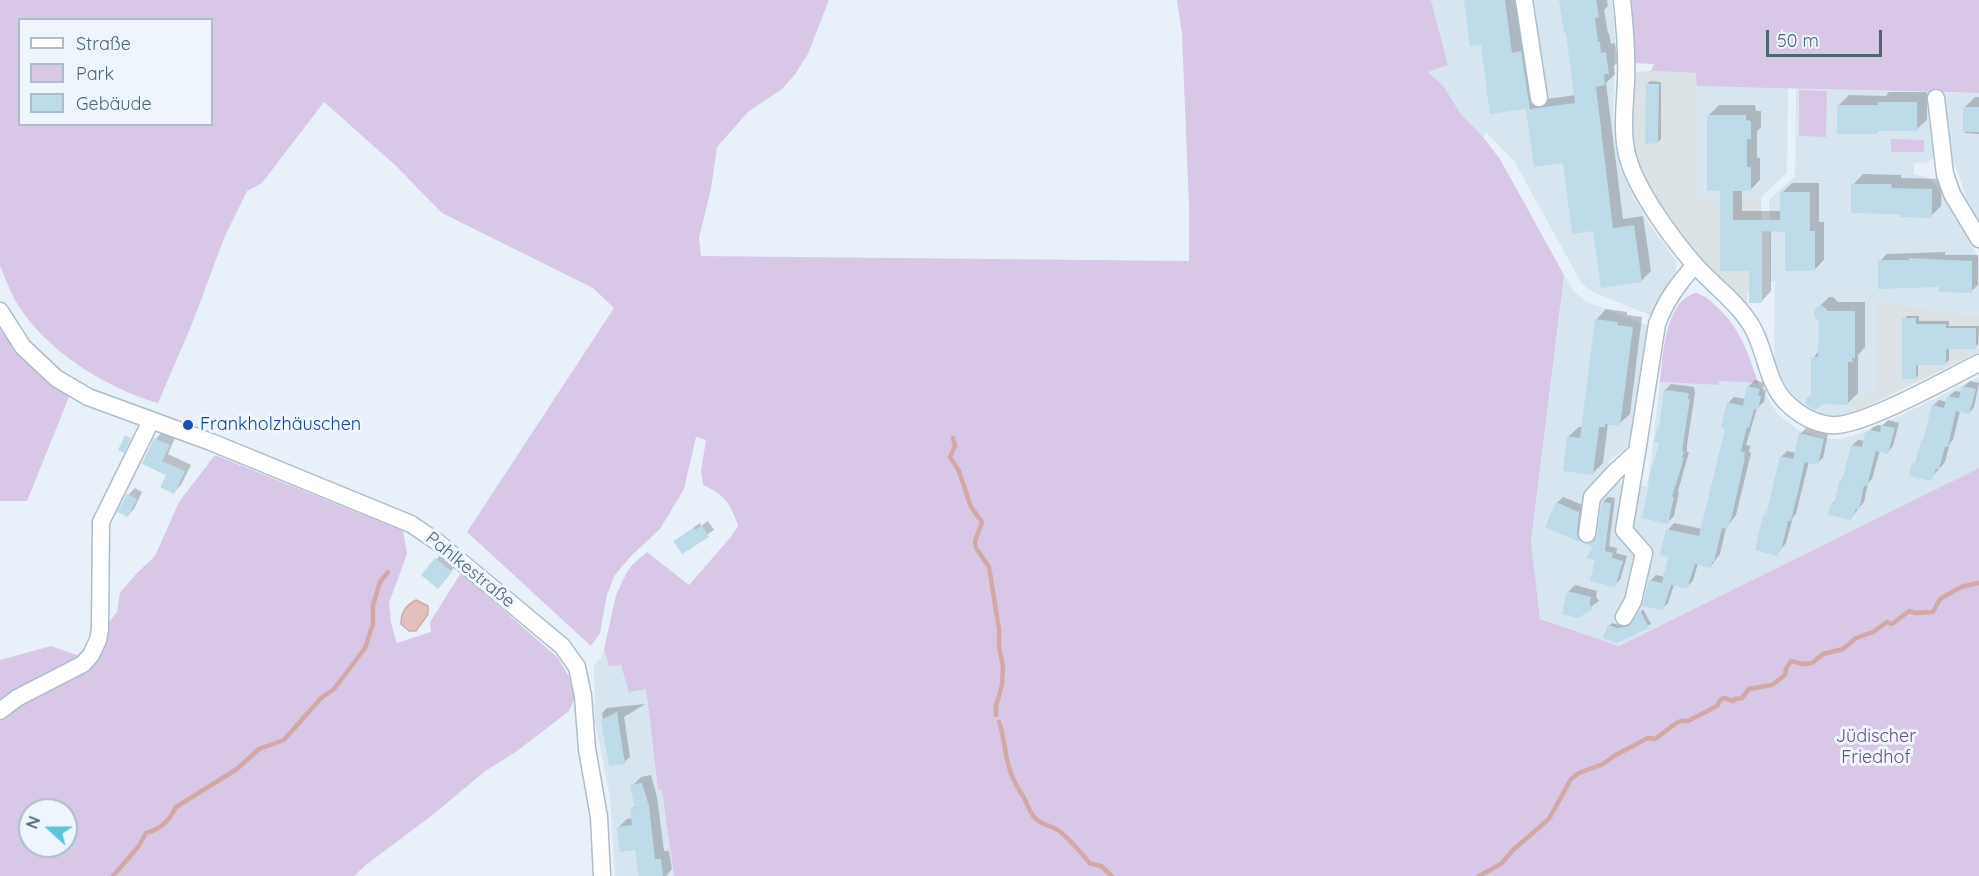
<!DOCTYPE html>
<html>
<head>
<meta charset="utf-8">
<style>
  body { margin:0 }
  #map { position:relative; width:1979px; height:876px; overflow:hidden; background:#e8f1fa; font-family:Quicksand,sans-serif }
  canvas { display:block }
  .legend { position:absolute; left:18px; top:18px; width:195px; height:108px; box-sizing:border-box; background:#eef5fd; border:2px solid #aebdc5; margin:0; padding:8px 10px; list-style:none; font-size:18px; color:#4e6872 }
  .legend li { display:flex; align-items:center; gap:12px; height:30px }
  .legend b { width:30px; border:2px solid #aebdc5 }
  .north { position:absolute; left:18px; top:798px; width:60px; height:60px; box-sizing:border-box; background:#eef5fd; border:2px solid #aebdc5; border-radius:50%; rotate:291deg; font-size:16px; font-weight:700; line-height:24px; text-align:center; color:#4e6872 }
  .north::after { content:''; display:block; margin:auto; width:21px; height:27px; background:#58c7d9; clip-path:polygon(50% 0,100% 100%,50% 72%,0 100%) }
  .scale { position:absolute; left:1766px; top:30px; width:116px; height:27px; box-sizing:border-box; border:3px solid #4e6872; border-top:0; padding-left:8px; font-size:18px; line-height:21px; white-space:nowrap; color:#4e6872; -webkit-text-stroke:4px #eef5fd; paint-order:stroke }
</style>
</head>
<body>
<div id="map">
<canvas width="1979" height="876"></canvas>
<ul class="legend">
<li><b style="height:8px;background:#fff"></b>Straße</li>
<li><b style="height:16px;background:#d8c7e7"></b>Park</li>
<li><b style="height:16px;background:#bddbe8"></b>Gebäude</li>
</ul>
<div class="north">N</div>
<div class="scale">50 m</div>
</div>
<script>
const context = document.querySelector('canvas').getContext('2d');
context.lineJoin = 'round';
function fill(path, color) {
  context.fillStyle = color;
  context.fill(path, 'evenodd');
}
function stroke(path, color, width, dash) {
  context.strokeStyle = color;
  context.lineWidth = width;
  context.lineCap = dash ? 'butt' : 'round';
  context.setLineDash(dash || []);
  context.stroke(path);
}
function label(font, color, halo, rows, align = 'center') {
  context.font = font + ' Quicksand,sans-serif';
  context.lineWidth = 6;
  context.setLineDash([]);
  context.textBaseline = 'middle';
  context.strokeStyle = halo;
  context.fillStyle = color;
  for (const [text, x, y, turn = 0] of rows) {
    context.save();
    context.translate(x, y);
    context.rotate((+turn || 0) * Math.PI / 180);
    context.textAlign = isNaN(turn) ? turn : align;
    if (halo) context.strokeText(text, 0, 0);
    context.fillText(text, 0, 0);
    context.restore();
  }
}
fill(new Path2D(`
  M1431 0H1612L1615 36 1613 126 1616 150 1621 169 1634 198 1652 228 1676 261V274L1662 293 1652 316 1591 291 1582 284 1514 161 1487 133 1483 137 1460 113 1427 72 1448 65Z
  M1697 86 1788 87 1787 173 1761 197 1698 199Z
  M1796 88 1931 93 1938 147 1934 156 1929 162 1914 163V174L1928 177 1936 185 1979 259V316L1876 300 1875 390 1852 402 1856 412 1842 417H1829L1816 413 1805 408 1786 387 1779 374 1774 360 1775 282 1770 281 1769 200 1795 176Z
  M1942 93H1979V221L1967 199 1949 147Z
  M1564 275 1573 290 1585 301 1649 326 1635 430 1631 441 1626 449 1609 461 1607 478 1610 482 1648 486 1660 382 1718 385V381L1758 383 1778 414 1798 430 1823 438 1840 439 1866 432 1979 377V468L1619 646 1540 619 1531 541Z
  M604 650 609 666 621 664 646 689 658 789 662 791 674 876H615L610 797 595 722 594 665 601 658Z`), '#d7e5f1');
fill(new Path2D(`
  M1651 71 1697 73 1698 199 1761 197 1762 293 1748 292 1747 306 1701 260 1680 235 1664 211 1639 167 1633 139 1634 72Z
  M1876 300 1979 316V352L1856 412 1851 402 1875 390Z`), '#dbe2e6');
fill(new Path2D(`
  M0 0H829L808 54 796 73 782 89 748 112 717 147 711 189 699 238 701 256 1189 261V206L1182 34 1177 0H1431L1448 65 1428 72 1444 87 1460 113 1483 137 1500 159 1564 275 1531 541 1540 619 1619 646 1979 468V876H674L662 791 658 789 646 689 629 692 621 665 609 666 604 650 616 595 627 572 633 564 647 552 689 585 730 538 738 526C731 504 725 495 703 485L701 471 706 440 696 437 684 489 660 529 630 557 614 576 607 595 600 633 591 646 467 532 614 308 593 288 442 213 395 165 324 102 262 183 247 191 224 238 192 324 158 403C105 388 43 349 15 300 9 289 5 277 0 266ZM20 20H212V124H20Z
  M1632 0H1979V93L1697 86 1696 73 1651 71 1654 64 1634 63Z
  M1799 90 1827 91 1826 137 1799 136Z
  M1891 139 1924 140V152H1891Z
  M1696 293C1706 296 1712 302 1719 309 1741 330 1749 355 1758 383L1719 381 1718 385 1660 382C1663 356 1665 300 1696 293Z
  M0 330C20 357 42 377 69 397L27 501H0Z
  M215 455 403 531 407 554 389 603 391 623 397 643 431 632 430 622 461 573 558 658 572 682 575 698 569 711 560 718 517 751 484 772 435 813 367 864 354 876H0V660L51 646 77 655 90 645 117 612 120 593 136 574 155 556 179 502ZM30 810H66V846H30Z`), '#d8c7e7');
const water = new Path2D(`
  M416 600 428 606V614L416 631H409L401 624C401 613 405 606 416 600Z`);
fill(water, '#e2c0be');
stroke(water, '#d3a9a5', 1.5);
fill(new Path2D(`
  M1465 0H1516L1522 44 1531 42 1540 100 1576 95 1567 31 1561 0H1607L1608 6 1604 10 1608 33H1609L1611 44 1615 43 1618 62 1614 66 1615 74 1606 83 1623 219 1643 216 1651 271 1641 281 1595 229 1564 161 1482 43Z
  M1650 81 1661 82V139L1658 142 1647 84Z
  M1889 92H1927V120L1916 130 1880 129 1876 133 1839 105 1849 95 1886 96Z
  M1975 97H1979V134L1965 133V107Z
  M1719 105H1755L1756 111H1761V127L1757 131V158H1760V180L1750 190H1742V211H1782V193L1792 183H1819V222H1824V260L1814 270 1787 230H1771V291L1761 302 1722 190 1709 115Z
  M1863 174 1901 175V178L1942 179 1941 206 1931 216 1902 213 1853 185Z
  M1945 252V255H1978V285L1971 291 1940 286 1880 261 1887 254Z
  M1829 297H1833L1838 302H1865V347L1858 355V393L1848 403 1813 395V358L1820 350V321L1815 311Z
  M1606 309 1627 312V315L1642 317 1630 414 1619 424 1608 423 1603 463 1593 473 1568 437 1579 427H1583L1596 320Z
  M1907 316H1919V321H1949V326H1979L1978 344 1975 347H1949V360L1946 363H1918V375L1916 378 1904 319Z
  M1755 380 1765 383 1763 389 1766 390 1764 402 1757 408 1746 445 1750 446 1749 452 1751 453 1736 515 1726 528 1720 554 1711 566 1698 563 1693 581 1686 587 1674 585 1668 603 1662 609 1650 581 1656 575 1665 577 1670 556 1668 530 1674 523 1702 529 1726 427 1728 403 1734 397 1746 399 1748 387Z
  M1970 381 1979 383 1974 407 1969 413 1960 411 1953 440 1950 443 1945 462 1930 479 1914 464 1918 460 1922 441 1925 438 1933 406 1939 400 1947 402 1949 396 1955 391 1962 392 1964 386Z
  M1671 384 1694 387 1695 393 1687 445V452H1689L1678 491 1679 492 1674 516 1668 522 1661 428 1665 390Z
  M1888 420 1899 423 1893 446 1888 452 1880 450 1872 479 1868 483 1864 502 1850 519 1832 504 1836 500 1841 481 1844 477 1852 445 1858 440 1865 441 1867 433 1873 427 1878 425 1882 426Z
  M1806 428 1828 434 1823 458 1817 463 1809 461 1796 514 1793 517 1786 543 1777 554 1765 516 1768 512 1781 457 1787 451 1796 453 1800 434Z
  M162 432 175 438 168 454 191 465 181 485 174 492 168 474 144 463 156 439Z
  M135 488 142 492 134 509 127 516 128 495Z
  M1563 497 1585 506V535L1580 540 1547 526 1557 503Z
  M1608 497 1615 498 1609 546 1617 548 1616 553 1627 556 1620 580 1614 585 1597 559 1596 547 1589 544 1598 538 1603 502Z
  M708 521 714 530 682 552 675 541 700 523 701 526Z
  M443 552 457 564 444 580 423 575Z
  M1575 585 1597 591 1596 597 1599 601 1578 616 1568 592Z
  M1643 609 1651 624 1617 641 1609 626 1612 623 1622 626 1633 624Z
  M645 704 624 717 630 757 624 762 610 765 602 713 607 708Z
  M651 775 657 797 664 851H669L672 869 666 876H640L636 849 618 828 627 819 633 818 632 809 636 805 632 786 641 777Z`), '#0003');
stroke(new Path2D(`
  M953 438 955 446 950 457 959 471 971 507 982 522 975 541 976 548 989 567 999 629V647L1003 666 1002 685 996 706V715
  M999 722C1005 739 1004 751 1009 767 1012 780 1019 789 1025 800 1028 806 1030 812 1034 817 1041 825 1049 825 1058 830 1065 835 1085 856 1089 863L1101 866 1112 876
  M113 876 138 847 146 833C161 829 169 821 176 807L237 769 259 749 284 740 321 698 334 689 365 648 373 624V605L380 582 388 572
  M1479 876 1501 864 1513 850 1549 819 1571 779 1579 773 1603 764 1614 756 1648 738 1655 739 1675 724 1681 721H1688L1717 706 1720 700 1724 698 1733 701 1735 699 1742 698 1749 689 1772 685 1785 675 1786 669 1791 661 1803 664 1812 663 1823 654 1843 649 1856 638 1873 632 1887 622 1892 624 1909 611 1915 613 1933 612 1940 599 1961 587 1979 583`), '#d3a9a5', 4.5);
fill(new Path2D(`
  M1464 0H1505L1512 53 1521 51 1530 109 1575 103 1566 33H1564L1559 0H1596L1599 17 1595 18 1598 42H1600L1601 53 1606 52 1609 74H1604L1605 85 1596 87 1613 228 1634 225 1642 282 1601 288 1593 231 1572 234 1563 163 1534 167 1526 109 1490 114 1481 45 1470 46Z
  M1646 84H1659L1658 143 1645 144Z
  M1878 102H1917V131H1877V134H1837V105H1878Z
  M1963 107H1979V132H1963Z
  M1707 115H1746V120L1751 121V139H1747V167H1751V191H1733V220H1780V192H1810V231H1815V271H1785V232L1762 231V303H1749V271H1720V191H1707Z
  M1851 184H1891L1892 188 1932 189V218L1900 217 1901 215 1891 214 1851 213Z
  M1909 258 1972 261V293L1939 292V287L1878 289V260H1909Z
  M1818 306H1823L1828 311H1855V358H1852L1853 362H1848V405L1822 404 1816 410 1806 405V399L1811 395V357H1818L1819 321 1814 316V310Z
  M1902 318H1916V324H1946V328H1976V349H1946V365H1916V379H1902Z
  M1595 319 1618 322 1617 325 1633 327 1620 426 1605 424V427H1599L1593 475 1563 471 1567 436 1580 438Z
  M1747 386 1760 389 1758 395 1761 396 1758 410 1754 409 1749 428 1747 427 1741 451 1745 452 1744 458H1745L1732 516 1727 529 1722 528 1714 562H1712L1711 568 1695 564 1687 589 1671 585 1663 610 1642 606 1649 580 1662 583 1668 557 1660 555 1666 529 1699 536 1725 429 1721 428 1727 402 1752 408 1743 406Z
  M1962 386 1976 389 1969 414 1956 411 1948 447H1945L1939 469H1936L1931 481 1909 476 1912 463H1915L1921 441H1923L1932 405 1944 408 1947 396 1959 398Z
  M1664 390 1689 393 1688 399H1690L1682 451H1684L1682 458H1684L1672 497H1674L1668 524 1642 518 1649 485 1647 484 1659 443 1654 442 1657 429H1659Z
  M1881 425 1895 428 1888 454 1876 451 1867 486H1864L1859 510 1856 509 1851 520 1828 515 1831 503 1834 504 1840 480 1842 481 1851 445 1862 447 1865 432 1871 430 1880 432Z
  M1799 433 1824 439 1818 465 1805 462 1791 521H1788L1781 551 1779 550 1777 556 1755 550 1763 515H1766L1780 456 1793 459Z
  M125 435 131 438 124 453 118 450Z
  M154 438 170 445 162 461 185 471 174 494 160 487 166 475 142 464Z
  M127 494 137 499 128 517 117 512Z
  M1556 502 1579 512 1577 533 1580 542 1545 527Z
  M1602 502 1611 503 1605 551 1613 553 1612 558 1623 561 1615 587 1590 581 1595 560 1586 558 1593 547 1586 544 1595 541 1597 536Z
  M702 526 709 537 682 554 673 541 694 528 695 530Z
  M435 558 452 572 438 589 421 575Z
  M1567 591 1591 597 1590 604 1593 609 1578 618 1562 614Z
  M1640 610 1649 628 1617 643 1603 638 1608 625 1618 628 1629 626Z
  M617 712 625 764 609 766 601 720Z
  M642 783 649 806 655 859H661L663 876H639L635 850 620 852 617 827 632 825 630 809 635 808 630 785Z`), '#bddbe8');
const minor = new Path2D(`
  M1524 0 1539 98
  M1622 0C1625 27 1627 54 1626 81 1625 106 1621 134 1628 158 1637 191 1673 240 1695 265 1713 285 1736 301 1751 325 1766 349 1766 382 1786 402 1798 414 1813 423 1830 425 1859 429 1948 378 1979 363
  M1936 98 1945 174 1952 194 1979 239
  M0 311 23 347 56 378 88 397 211 442 411 524 436 541 562 646 577 667 583 696 587 749 599 817 602 876
  M1587 534 1592 497 1616 471 1637 452 1657 324C1666 300 1678 284 1695 265
  M1624 617 1633 601 1644 553 1624 530 1637 452
  M0 711 17 698 83 664 91 655 98 640 100 629 101 522 151 421`);
stroke(minor, '#acbec9', 19);
stroke(minor, '#fff', 16);
for (const [x, y, r, color] of [
  [188,425,6,"#1a4fb4"]
]) {
  const dot = new Path2D();
  dot.arc(x, y, r, 0, 2 * Math.PI);
  context.fillStyle = color;
  context.fill(dot);
  stroke(dot, '#eef5fd', 2);
}
label('18px', '#164399', '#eef5fd', [
  ["Frankholzhäuschen",200,425]
], 'left');
label('18px', '#4e6872', '#eef5fd', [
  ["Pahlkestraße",470,570,39]
]);
label('18px', '#6e4d82', '#eef5fd', [
  ["Jüdischer",1876,737],
  ["Friedhof",1876,758]
]);
</script>
</body>
</html>
